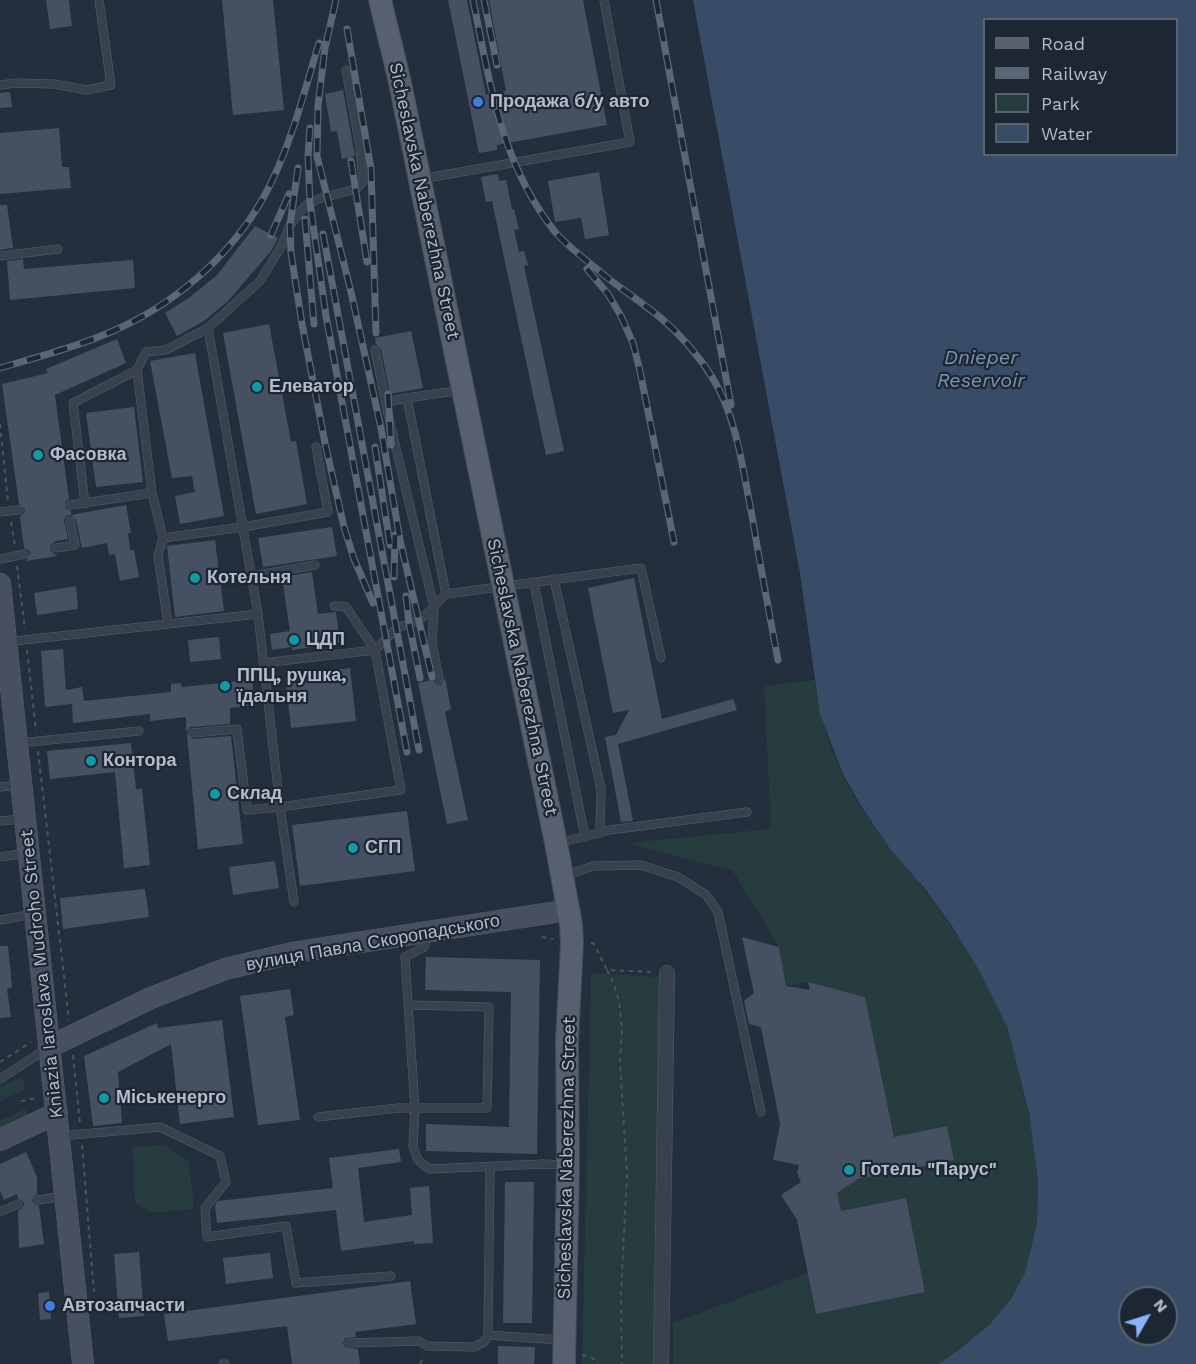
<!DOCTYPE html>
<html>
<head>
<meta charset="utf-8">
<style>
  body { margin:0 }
  #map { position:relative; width:1196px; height:1364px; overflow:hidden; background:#242f3e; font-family:"Work Sans",sans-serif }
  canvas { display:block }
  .legend { position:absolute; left:983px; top:18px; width:195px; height:138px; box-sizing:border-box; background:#1d2633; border:2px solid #59626f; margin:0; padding:8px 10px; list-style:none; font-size:18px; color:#b4bcc9 }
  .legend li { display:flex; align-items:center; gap:12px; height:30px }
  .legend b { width:30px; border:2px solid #59626f }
  .north { position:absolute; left:1118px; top:1286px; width:60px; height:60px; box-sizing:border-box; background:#1d2633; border:2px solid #59626f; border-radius:50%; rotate:51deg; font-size:16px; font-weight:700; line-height:24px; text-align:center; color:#b4bcc9 }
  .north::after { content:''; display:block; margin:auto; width:21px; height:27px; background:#8ab4f8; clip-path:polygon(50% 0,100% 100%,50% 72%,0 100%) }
</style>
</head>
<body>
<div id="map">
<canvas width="1196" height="1364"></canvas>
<ul class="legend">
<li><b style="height:8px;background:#56606e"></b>Road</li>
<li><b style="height:8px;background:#5a6575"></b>Railway</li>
<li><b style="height:16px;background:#263c3f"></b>Park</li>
<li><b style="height:16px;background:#394c67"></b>Water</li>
</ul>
<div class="north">N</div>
</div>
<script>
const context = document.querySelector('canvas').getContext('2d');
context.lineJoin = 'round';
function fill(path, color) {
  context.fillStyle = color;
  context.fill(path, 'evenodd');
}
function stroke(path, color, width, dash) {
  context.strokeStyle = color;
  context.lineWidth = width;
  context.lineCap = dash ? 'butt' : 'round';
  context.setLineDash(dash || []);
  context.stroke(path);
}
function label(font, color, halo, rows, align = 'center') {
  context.font = font + ' "Work Sans",sans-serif';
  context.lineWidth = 4.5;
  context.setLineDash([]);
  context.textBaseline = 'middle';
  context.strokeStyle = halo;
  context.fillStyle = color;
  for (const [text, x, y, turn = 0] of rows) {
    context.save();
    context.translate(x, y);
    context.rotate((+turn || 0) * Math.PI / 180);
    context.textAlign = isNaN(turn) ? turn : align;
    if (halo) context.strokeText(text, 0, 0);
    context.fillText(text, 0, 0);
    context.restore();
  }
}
fill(new Path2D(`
  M815 680C821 726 837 772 863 810 902 865 948 913 980 972 990 990 1001 1010 1008 1029 1013 1043 1016 1058 1019 1073 1034 1134 1050 1214 1025 1274 1008 1313 973 1341 938 1364H673V1323L807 1273 816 1314 925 1292 906 1198 841 1211 822 1203 858 1179 954 1159 947 1126 894 1137 865 997 808 982 786 986 779 947 733 871 627 843 771 829 764 686Z
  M591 973 659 977 653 1364H582Z
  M21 1077 26 1089 0 1101V1087Z
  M25 1109 30 1120 0 1134V1121Z
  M165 1145 189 1162 194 1209 151 1213 135 1202 132 1147Z`), '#263c3f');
fill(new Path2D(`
  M693 0H1196V1364H938L959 1350 990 1324 1011 1299 1025 1273 1037 1224 1038 1181 1029 1113 1008 1029 980 972 952 926 926 890 891 850 863 809 843 774 820 714 800 573ZM984 20H1176V154H984ZM1130 1298H1166V1334H1130Z`), '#394c67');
fill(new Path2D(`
  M46 0H69L72 26 50 29Z
  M222 0H273L284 110 233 115Z
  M448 0H467L486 95 506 91 489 0H583L607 125 497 145V150L479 153Z
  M343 90 355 156 342 159 337 131 331 132 325 94Z
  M10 92 12 107 0 108V93Z
  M59 128 62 167H69L71 188 0 194V133Z
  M599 172 609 235 585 239 581 218 555 222 548 181Z
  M498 174 499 181 506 180 512 209H514L519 229 514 230 519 252 524 251 528 265 524 266 564 451 546 455 492 201 486 202 481 177Z
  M0 205H7L13 248 0 250Z
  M255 226 278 238 271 251 228 301 204 321 177 336 165 313 190 297 217 275Z
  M23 259 24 269 133 260 135 288 10 300 7 261Z
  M269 324 291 442 296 441 307 504 256 514 223 333Z
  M411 331 423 388 390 394 381 349 376 344 375 338Z
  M117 339 126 363 55 395 69 499 65 502V508L71 511V515L126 505 131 533H128L130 550H134L139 577 120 581 115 554 109 555 107 543 82 548 76 520 71 515 66 516 64 520 68 539 55 541 50 546 51 551 57 556 26 561 31 553 29 550 24 548 20 516 24 513 25 509 19 504 2 384 48 373 46 369Z
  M195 353 224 516 180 524 175 496 195 492 192 476 172 478 150 361Z
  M134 407 143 482 96 487 86 413Z
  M332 527 337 556 263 567 258 538Z
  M215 540 224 611 175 617 167 546Z
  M312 572 318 614 336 612 340 643 292 650V647L272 650 270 634 290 631 282 577Z
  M634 578 662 719 733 699 737 710 618 744 633 821 621 822 605 737 616 735 629 710 613 713 588 588Z
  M76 586 78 609 37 615 34 593Z
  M219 637 221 659 190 662 188 640Z
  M63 649 66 690 82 687 84 701 171 692V684L180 683 182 687 252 680 255 705 230 708V724L191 727 186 731V717L150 721V714L73 723 72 704 45 707 41 651Z
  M350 668 356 721 291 728 285 676Z
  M445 678 451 709 445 712 468 820 447 824 418 683 433 680 436 684 441 685Z
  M187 735 193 739 231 736 243 844 198 849Z
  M131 743 136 789H142L150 865 124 868 115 772 50 779 47 751Z
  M407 811 415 871 300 886 292 825Z
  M275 861 279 888 233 895 229 867Z
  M145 889 149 917 63 929 60 898Z
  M742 937 779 947 786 986 810 990 808 982 865 997 894 1137 947 1126 954 1160 858 1179 837 1193 841 1211 906 1198 925 1292 816 1314 797 1220 781 1195 801 1182 797 1173 799 1165 773 1160 780 1124 761 1027 749 1024 744 1001 754 993Z
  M0 946H8L12 987 7 989 11 1017 0 1018Z
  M426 957 540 960 537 1154 426 1151V1124L509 1127 511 992 425 990Z
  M290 989 294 1015 285 1017 300 1120 258 1125 240 996Z
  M222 1020 234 1117 180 1124 171 1044 118 1072 122 1123 93 1126 84 1056 157 1023 158 1028Z
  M399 1149 401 1162 358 1168 364 1222 412 1215 410 1188 429 1186 433 1243 414 1244V1241L341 1251 336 1210 217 1223 215 1205 218 1201 333 1188 329 1158Z
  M26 1152 37 1177V1194L34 1196 32 1200 34 1204 39 1206 44 1244 19 1248 18 1211 23 1207 24 1202 18 1198 17 1194 4 1200 0 1191V1164Z
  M505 1182H534L532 1323H503Z
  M139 1252 144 1316 119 1318 114 1254Z
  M270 1253 273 1278 226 1284 223 1258Z
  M410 1281 416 1324 355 1332 356 1337 345 1338 343 1344 346 1348 358 1349 360 1364H292L287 1326 168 1341 164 1314Z
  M49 1292 51 1319 40 1320 38 1293Z
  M498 1346 535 1347 534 1364H498Z`), '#455162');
const lane = new Path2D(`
  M0 85 16 83 54 84 87 90 111 85 99 0
  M421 179 630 142 604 0
  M0 256 58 249
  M208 328 258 614 280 807 294 902
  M375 350 390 423 434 607 432 642 439 679
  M386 402 407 398
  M85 504 73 403 137 370
  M70 505 152 493
  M0 512 19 510
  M163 538 243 527 328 512 316 447
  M56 548 75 545 70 521
  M0 559 25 554
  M252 576 315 565
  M554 579 601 789 600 833
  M534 583 585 837
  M446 594 407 398 462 390
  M168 624 158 556 163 538 152 493 137 370 146 352 166 350 208 328 260 281 282 245 290 225 305 206 318 199 356 189 363 182 360 147 346 70
  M6 642 258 614
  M263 663 375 650 397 628 419 620 427 614 446 594 641 568 661 658
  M192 733 237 729 247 810 280 807 401 790 375 650 346 607 334 606
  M19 743 139 731
  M0 787 20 785
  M0 821 22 819
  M558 843 610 830 747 812
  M0 857 27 853
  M564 876 593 866 641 865 678 877 706 895 718 912 761 1112
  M0 920 34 914
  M427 935 424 947 405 957 415 1109 413 1147 418 1160 429 1169 543 1164 566 1165
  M0 1079 46 1049
  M318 1117 398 1108H487L489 1007 410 1005
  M61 1136 160 1127 220 1156 226 1182 205 1208 207 1237 286 1226 296 1283 391 1276
  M38 1200 63 1196
  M0 1212 18 1204
  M488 1335 561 1340
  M349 1343 419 1341 427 1346 474 1347 484 1342 488 1335 490 1166
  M223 1364H225`);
const street = new Path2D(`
  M661 1364 667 973`);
const secondary = new Path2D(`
  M0 584 83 1364
  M49 1047 151 998 225 969 297 952 569 910
  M0 1140 57 1113`);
const primary = new Path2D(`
  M380 0 399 78 463 390 556 843 571 924 572 943 567 1041 568 1165 564 1364`);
stroke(lane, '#565f6c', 9);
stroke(street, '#565f6c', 16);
stroke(secondary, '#565f6c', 22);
stroke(primary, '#414a57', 24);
stroke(new Path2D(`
  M0 424 8 501
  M11 522 15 546
  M17 566 25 629
  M27 650 36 731
  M38 751 69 1020
  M542 937 553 939
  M591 943 594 944 607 970 653 972
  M607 970 614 985 619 1001 622 1029 620 1062 627 1175 621 1293 622 1364
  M73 1055 80 1124
  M0 1062 31 1042
  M21 1101 37 1098
  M82 1145 94 1292
  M582 1355 593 1358 597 1364
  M420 1364 424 1355`), '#44595c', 2, [4.5, 4.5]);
stroke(lane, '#38414e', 8);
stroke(street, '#38414e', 15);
stroke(secondary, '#465061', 21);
stroke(primary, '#56606e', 22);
const rail = new Path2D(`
  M336 0 325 48 318 106 317 156 351 292 381 428 400 540 432 677
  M473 0C490 83 501 165 556 233 568 246 583 258 597 269 617 287 641 301 662 319 682 336 698 355 712 377 737 417 743 471 752 516 760 564 769 612 778 660
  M484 0 497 65
  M656 0 731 405
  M347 29 371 169 376 333
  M310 128 308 156 310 203 326 316 407 752
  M351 161 367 262
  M298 168 290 225 291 253 302 324 325 443 344 527 354 559 373 603
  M305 219 314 324
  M323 234 419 750
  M271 235 289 194
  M587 269 608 294 621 316 633 343 640 371 674 542
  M0 368C38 357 76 347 113 331 180 302 240 248 272 181 293 137 305 89 319 43
  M388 394 391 445
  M375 447 390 545
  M394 577 395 535
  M406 596 409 623 420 678`);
stroke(rail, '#5a6575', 7);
stroke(rail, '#1d2633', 4.5, [14]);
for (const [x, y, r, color] of [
  [478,102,6,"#3f7fe0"],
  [257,387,6,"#0f9aa8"],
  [38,455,6,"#0f9aa8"],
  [195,578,6,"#0f9aa8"],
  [294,640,6,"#0f9aa8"],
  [225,686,6,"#0f9aa8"],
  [91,761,6,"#0f9aa8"],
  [215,794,6,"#0f9aa8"],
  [353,848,6,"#0f9aa8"],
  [104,1098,6,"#0f9aa8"],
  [849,1170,6,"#0f9aa8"],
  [50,1306,6,"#3f7fe0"]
]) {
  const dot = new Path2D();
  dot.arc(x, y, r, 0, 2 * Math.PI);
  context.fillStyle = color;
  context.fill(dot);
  stroke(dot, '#1d2633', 2);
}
label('bold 18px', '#b4bcc9', '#1d2633', [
  ["Продажа б/у авто",490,102],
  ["Елеватор",269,387],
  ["Фасовка",50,455],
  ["Котельня",207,578],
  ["ЦДП",306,640],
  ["ППЦ, рушка,",237,676],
  ["їдальня",237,697],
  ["Контора",103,761],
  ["Склад",227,794],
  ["СГП",365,848],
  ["Міськенерго",116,1098],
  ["Готель \"Парус\"",861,1170],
  ["Автозапчасти",62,1306]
], 'left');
label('18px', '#b4bcc9', '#1d2633', [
  ["Sicheslavska Naberezhna Street",424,201,78],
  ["Sicheslavska Naberezhna Street",522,677,78],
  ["вулиця Павла Скоропадського",373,943,-10],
  ["Kniazia Iaroslava Mudroho Street",42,974,-96],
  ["Sicheslavska Naberezhna Street",567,1158,-89]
]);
label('italic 20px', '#7c92b1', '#1d2633', [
  ["Dnieper",981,358],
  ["Reservoir",981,381]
]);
</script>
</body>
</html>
